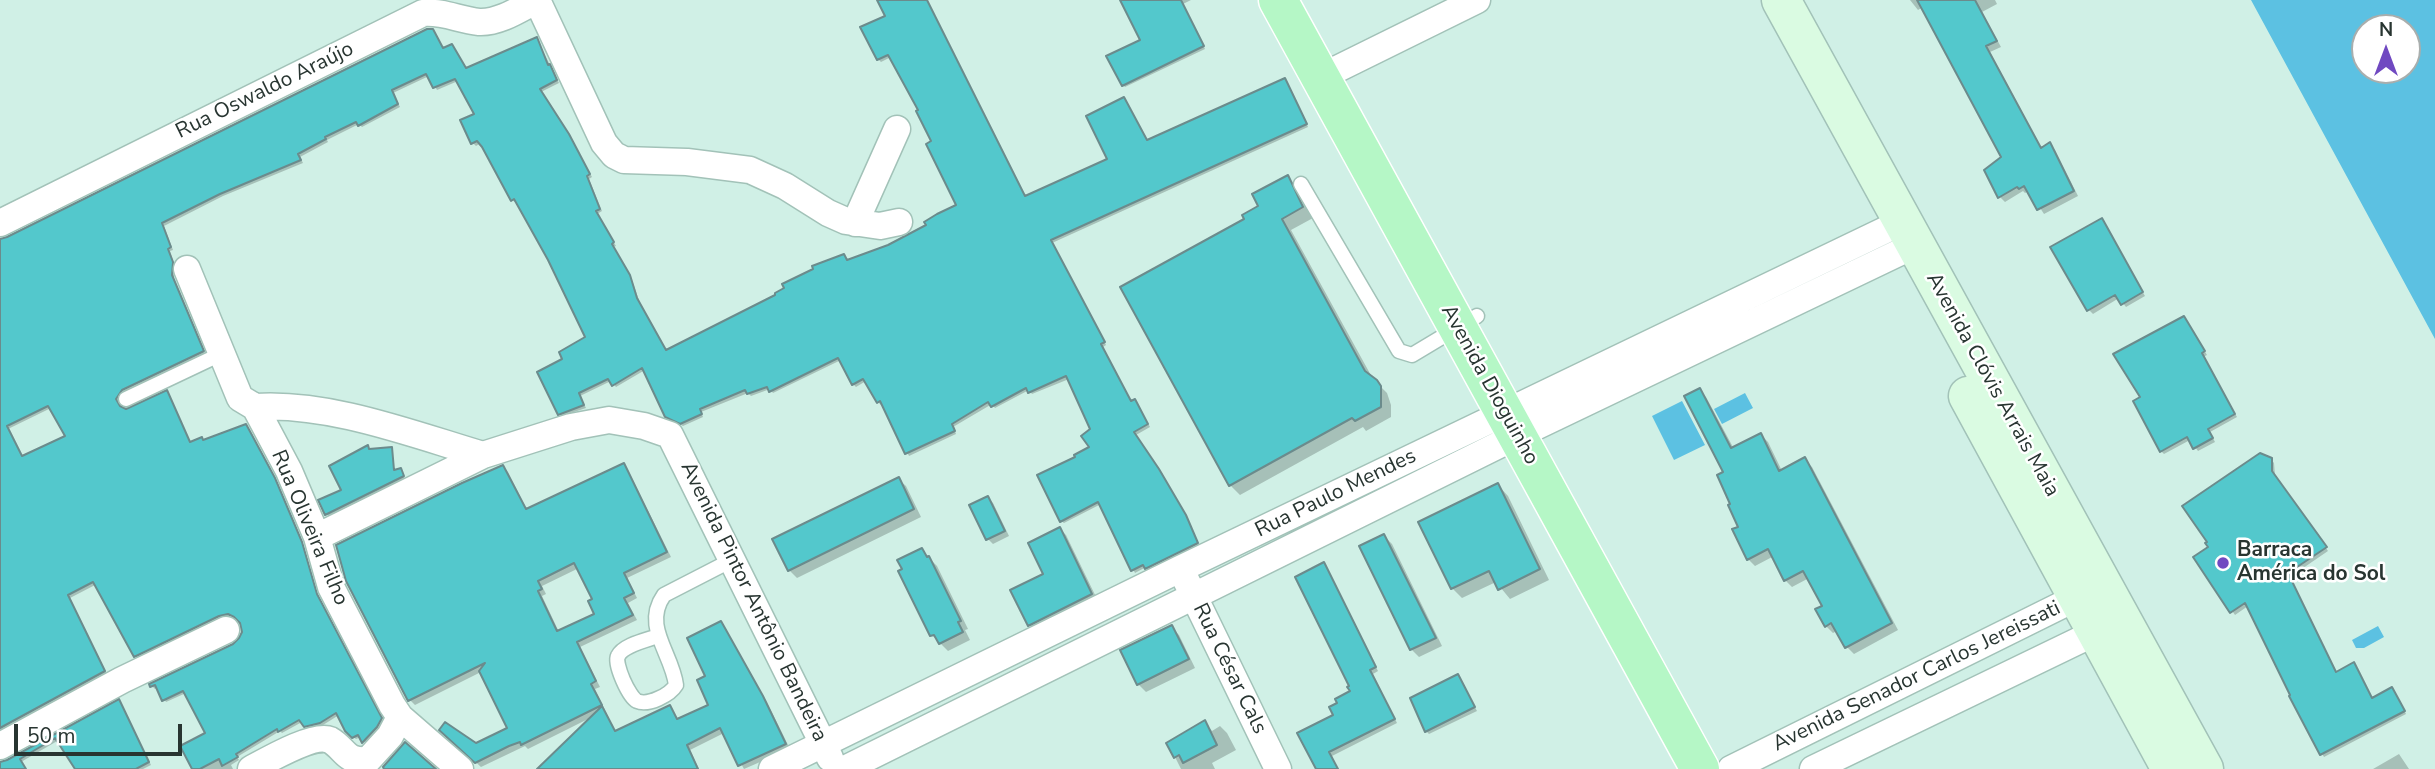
<!DOCTYPE html>
<html>
<head>
<meta charset="utf-8">
<style>
  body { margin:0 }
  #map { position:relative; width:2435px; height:769px; overflow:hidden; background:#d0f0e6; font-family:"Nunito Sans",sans-serif }
  canvas { display:block }
  .north { position:absolute; left:2351px; top:14px; width:70px; height:70px; box-sizing:border-box; background:#fff; border:2px solid #a9aead; border-radius:50%; rotate:0deg; font-size:19px; font-weight:700; line-height:28px; text-align:center; color:#283531 }
  .north::after { content:''; display:block; margin:auto; width:24px; height:32px; background:#7049c1; clip-path:polygon(50% 0,100% 100%,50% 72%,0 100%) }
  .scale { position:absolute; left:14px; top:724px; width:168px; height:32px; box-sizing:border-box; border:4px solid #283531; border-top:0; padding-left:9px; font-size:21px; line-height:24px; white-space:nowrap; color:#283531; -webkit-text-stroke:5px #fff; paint-order:stroke }
</style>
</head>
<body>
<div id="map">
<canvas width="2435" height="769"></canvas>
<div class="north">N</div>
<div class="scale">50 m</div>
</div>
<script>
const context = document.querySelector('canvas').getContext('2d');
context.lineJoin = 'round';
function fill(path, color) {
  context.fillStyle = color;
  context.fill(path, 'evenodd');
}
function stroke(path, color, width, dash) {
  context.strokeStyle = color;
  context.lineWidth = width;
  context.lineCap = dash ? 'butt' : 'round';
  context.setLineDash(dash || []);
  context.stroke(path);
}
function label(font, color, halo, rows, align = 'center') {
  context.font = font + ' "Nunito Sans",sans-serif';
  context.lineWidth = 5;
  context.setLineDash([]);
  context.textBaseline = 'middle';
  context.strokeStyle = halo;
  context.fillStyle = color;
  for (const [text, x, y, turn = 0] of rows) {
    context.save();
    context.translate(x, y);
    context.rotate((+turn || 0) * Math.PI / 180);
    context.textAlign = isNaN(turn) ? turn : align;
    if (halo) context.strokeText(text, 0, 0);
    context.fillText(text, 0, 0);
    context.restore();
  }
}
fill(new Path2D(`
  M2251 0H2435V339ZM2365 28H2407V70H2365Z
  M1745 393 1753 408 1722 424 1714 409Z
  M1682 401 1705 445 1674 460 1652 416Z
  M2378 626 2384 637 2364 648H2356L2352 640Z`), '#5cc1e2');
fill(new Path2D(`
  M1122 0H1191L1183 4 1205 49 1125 87 1123 85 1142 41Z
  M1910 0H1995L1997 4 1982 12 2001 47 1990 52 2042 149 2050 145 2055 150 2078 196 2044 214 2029 191 2025 193 2023 191 2005 202 2000 197 2004 157 1923 7 1918 10Z
  M928 3 1026 197 1285 80 1288 83 1308 127 1052 243 1106 345 1103 347 1131 403H1137L1150 427 1136 435 1162 473 1188 519 1199 546 1149 570 1146 567 1135 573 1101 504 1064 523 1061 521 1077 458 1092 448V430L1069 379 1032 394 1029 390 995 408 992 404 953 427 956 434 909 456 883 403 881 405 878 402 866 381 856 387 853 384 841 360 773 393 770 389 751 396 748 393 701 412 703 417 683 426 670 419 645 370 616 387 611 381 580 396 586 408 562 416 559 414 565 360 588 338 550 259 518 201 515 202 512 200 481 143 476 146 473 143 463 121 476 115 458 81 437 90 429 76 393 93 400 107 362 127 359 124 327 140 328 142 300 157 303 163 223 196 164 226 173 250 170 251 175 266 174 279 205 354 120 397 119 407 190 444 248 429 277 482 304 547 319 598 383 722 379 730 366 744 361 737 356 739 346 730 339 715 323 725 308 729 302 722 282 733 280 731 237 757 239 760 231 765 233 769H194L207 734 186 693 166 702 158 687 155 689 151 685 234 645 241 639 243 631 239 619 232 616 222 618 138 658 97 584 70 598 107 674 0 732V240L443 50 466 70 537 39 559 83 541 92 571 138 592 177 589 179 602 211 597 214 616 246 613 247 632 280 640 303 666 351 847 261 889 247 958 206 921 110 891 57 881 62 878 59ZM51 408 68 437 22 458 8 429Z
  M1287 177 1298 187 1313 218 1291 230 1373 379 1387 393 1391 405V417L1366 431 1363 427 1240 495 1230 485 1246 219Z
  M2102 220 2145 296 2126 307 2119 298 2093 314 2089 310Z
  M2187 322 2207 355 2203 357 2237 417 2210 432 2215 442 2198 451 2190 440 2164 454 2161 451 2142 397Z
  M1699 390 1706 397 1734 449 1761 435 1768 442 1782 471 1805 460 1812 467 1898 630 1854 654 1847 647 1837 631 1833 633 1826 626 1824 607 1809 578 1792 587 1785 580 1774 556 1755 566 1748 559 1726 473Z
  M368 447 370 451 391 449 395 472H402L405 479 328 516 321 501 344 491Z
  M2271 459 2274 463 2275 475 2328 551 2290 577 2337 673 2356 667 2373 699 2394 692 2406 714 2324 757 2291 697 2248 606 2235 615 2195 557 2210 547Z
  M623 465 628 470 671 557 627 578 637 598 628 603 637 620 580 647 600 687 595 689 616 733 670 707 679 721 710 706 707 676 721 623 767 702 790 749 744 769 724 733 690 750 699 769H539L590 718 528 749 525 746 481 767 441 730 476 745 509 729 481 672 415 705 410 700 503 467 508 472 527 510ZM579 568 594 600 596 615 559 632 542 596 546 594 542 586Z
  M898 479 906 486 921 517 797 578 789 570Z
  M1498 485 1508 496 1549 580 1510 599 1496 582 1462 598 1452 588Z
  M988 498 993 503 1009 536 993 544 988 539Z
  M1060 529 1066 535 1098 601 1036 631 1030 625Z
  M1384 536 1392 544 1442 646 1419 657 1411 649Z
  M921 550 937 566 968 629 965 630 970 640 948 651 932 635 905 570Z
  M1324 564 1378 671 1373 674 1397 723 1332 756 1338 769H1318L1335 716 1352 692Z
  M1171 627 1179 635 1195 668 1146 692 1138 684Z
  M1458 676 1477 711 1429 734 1426 731Z
  M121 704 151 765 143 769H77L59 740 21 762 25 769H0V763L8 761Z
  M1205 722 1212 731 1220 726 1227 733 1236 750 1212 763 1215 769H1181L1168 743Z
  M2399 754 2409 769H2373Z`), '#0003');
const building = new Path2D(`
  M877 0H927L1025 196 1107 159 1086 116 1124 97 1147 140 1285 78 1307 124 1051 240 1105 342 1101 344 1131 401 1135 399 1148 424 1134 432 1159 469 1186 515 1198 543 1145 569 1143 565 1131 571 1098 502 1060 522 1037 475 1075 457 1074 455 1089 447 1081 436 1090 429 1066 376 1028 393 1026 388 991 407 988 402 952 424 955 431 905 454 880 401 877 403 863 379 852 385 838 358 769 392 767 387 747 394 745 390 700 409 702 414 680 424 665 417 642 368 612 386 608 379 579 393 584 405 558 415 537 372 562 359 559 352 585 337 548 260 514 199 511 201 482 147 477 141 471 144 460 120 474 114 455 79 433 88 426 74 392 90 398 104 358 126 356 122 325 137 326 139 298 154 301 160 220 194 162 223 171 247 168 249 173 262 172 275 204 351 122 390 116 399 120 406 126 409 167 390 190 442 202 437 203 440 246 424 275 478 302 542 317 594 382 718 377 727 362 743 358 735 352 738 345 731 336 713 320 723 304 727 299 720 278 732 277 729 236 754 238 757 222 766 219 759 200 769H192L180 746 205 733 183 691 162 701 155 685 150 687 149 684 233 644 239 638 242 632 240 623 234 617 228 614 219 616 134 657 93 582 68 595 105 671 0 728V239L7 237 427 29H433L443 48 452 44 466 68 537 37 548 65 550 64 557 80 540 89 569 134 590 174 587 176 600 209 596 211 614 242 612 244 630 275 637 298 666 350 775 295V293L784 288 782 284 813 269 812 266 844 254 847 260 888 245 926 225 924 222 937 214 956 205 926 144 931 141 916 111 918 110 888 55 877 60 860 27 885 16ZM48 406 65 436 22 456 7 426Z
  M1120 0H1181L1204 46 1122 86 1106 56 1140 40Z
  M1917 0H1975L1997 41 1986 46 2041 148 2050 142 2074 191 2037 210 2024 186 2019 189 2017 187 1998 198 1984 170 2001 157Z
  M1288 175 1303 207 1282 219 1365 371 1377 380 1381 386V407L1355 421 1352 418 1229 486 1120 287 1244 219 1242 215 1258 206 1252 194Z
  M2102 218 2143 292 2121 305 2115 295 2087 311 2050 247Z
  M2184 316 2205 351 2202 353 2235 414 2208 429 2213 438 2193 449 2187 437 2160 452 2133 401 2140 397 2113 354Z
  M1700 388 1731 448 1761 433 1779 471 1805 457 1892 623 1845 648 1831 623 1825 627 1815 609 1822 606 1803 571 1784 581 1768 549 1747 560 1732 529 1738 527 1728 505 1730 504 1717 475 1723 472 1684 396Z
  M368 445 369 449 392 447 394 470 401 468 404 476 325 515 318 500 341 490 329 466Z
  M2260 453 2272 458V471L2327 547 2288 573 2336 672 2354 662 2372 698 2392 687 2405 711 2320 755 2289 696 2290 695 2245 603 2230 613 2193 557 2208 547 2205 543 2207 542 2182 506Z
  M624 463 667 552 624 573 634 593 624 598 633 615 577 642 596 681 591 684 602 705 521 745 520 742 509 746 475 763 439 730 445 722 476 743 507 728 479 671 485 663 408 701 346 581 336 545 462 483 503 465 526 509ZM574 563 592 599 588 601 594 614 557 631 538 591 542 589 538 581Z
  M899 477 914 509 788 571 772 539Z
  M1498 483 1540 569 1498 590 1489 571 1451 589 1418 522Z
  M988 496 1005 531 986 540 969 505Z
  M1060 527 1092 594 1028 626 1010 590 1043 574 1028 543Z
  M1384 534 1436 638 1410 650 1359 546Z
  M922 548 927 557 929 556 961 621 958 622 963 632 939 644 934 635 930 636 898 571 902 569 897 560Z
  M1324 562 1376 667 1370 670 1395 719 1329 752 1338 769H1316L1297 733 1333 715 1329 707 1337 703 1335 699 1350 691 1347 687 1349 686 1295 577Z
  M721 621 763 696 786 744 738 766 720 728 687 745 698 769H537L602 706 615 731 670 705 677 719 708 705 697 680 705 676 687 638Z
  M1172 625 1189 659 1137 685 1120 650Z
  M1458 674 1475 707 1425 732 1410 698Z
  M119 699 149 762 136 769H75L55 738 20 759 26 769H0V762L7 760Z
  M1205 720 1217 745 1183 763 1179 755 1174 758 1166 743Z
  M405 742 436 769H384L383 767Z`);
fill(building, '#53c8cc');
stroke(building, '#6b8b8c', 2);
const lane = new Path2D(`
  M1301 184 1399 351 1412 355 1477 316
  M126 399 221 354
  M658 636C647 640 623 645 618 656 614 664 629 697 637 701 648 706 670 695 676 685 672 653 642 626 664 595L732 560`);
const street = new Path2D(`
  M537 0 604 143 614 155 624 160 687 162 750 170 785 186 828 213 846 221 880 226 899 222
  M1321 77 1477 0
  M0 223 423 13C443 11 459 20 479 22 499 23 520 9 537 0
  M855 223 897 129
  M187 269 240 398 255 407 289 471 317 537 331 587 392 705 400 717 460 769
  M255 407C329 402 412 434 483 455
  M317 537 483 455 571 427 609 420 644 426 670 435 830 758
  M1186 580 1278 769
  M0 746 122 680 226 630
  M251 769C266 761 314 733 330 740 346 749 344 762 368 760L390 736 400 717
  M772 769 1180 569 1902 222
  M845 769 1537 426 1915 245
  M1731 769 2092 590
  M1813 769 2111 625`);
const secondary = new Path2D(`
  M1781 0 2204 769
  M1968 396 2171 769`);
const primary = new Path2D(`
  M1278 0 1700 769`);
stroke(lane, '#a2c2b8', 17);
stroke(street, '#a2c2b8', 29);
stroke(secondary, '#a2c2b8', 41);
stroke(primary, '#fff', 41);
stroke(lane, '#fff', 14);
stroke(street, '#fff', 26);
stroke(secondary, '#dafbe2', 38);
stroke(primary, '#b5f7c6', 38);
for (const [x, y, r, color] of [
  [2223,563,7,"#7049c1"]
]) {
  const dot = new Path2D();
  dot.arc(x, y, r, 0, 2 * Math.PI);
  context.fillStyle = color;
  context.fill(dot);
  stroke(dot, '#fff', 2.5);
}
label('21px', '#283531', '#fff', [
  ["Rua Oswaldo Araújo",265,91,-26],
  ["Avenida Dioguinho",1489,385,61],
  ["Avenida Clóvis Arrais Maia",1992,385,61],
  ["Rua Paulo Mendes",1336,494,-26],
  ["Rua Oliveira Filho",309,528,67],
  ["Avenida Pintor Antônio Bandeira",753,602,64],
  ["Rua César Cals",1229,669,64],
  ["Avenida Senador Carlos Jereissati",1917,677,-26]
]);
label('bold 21px', '#283531', '#fff', [
  ["Barraca",2237,551],
  ["América do Sol",2237,575]
], 'left');
</script>
</body>
</html>
